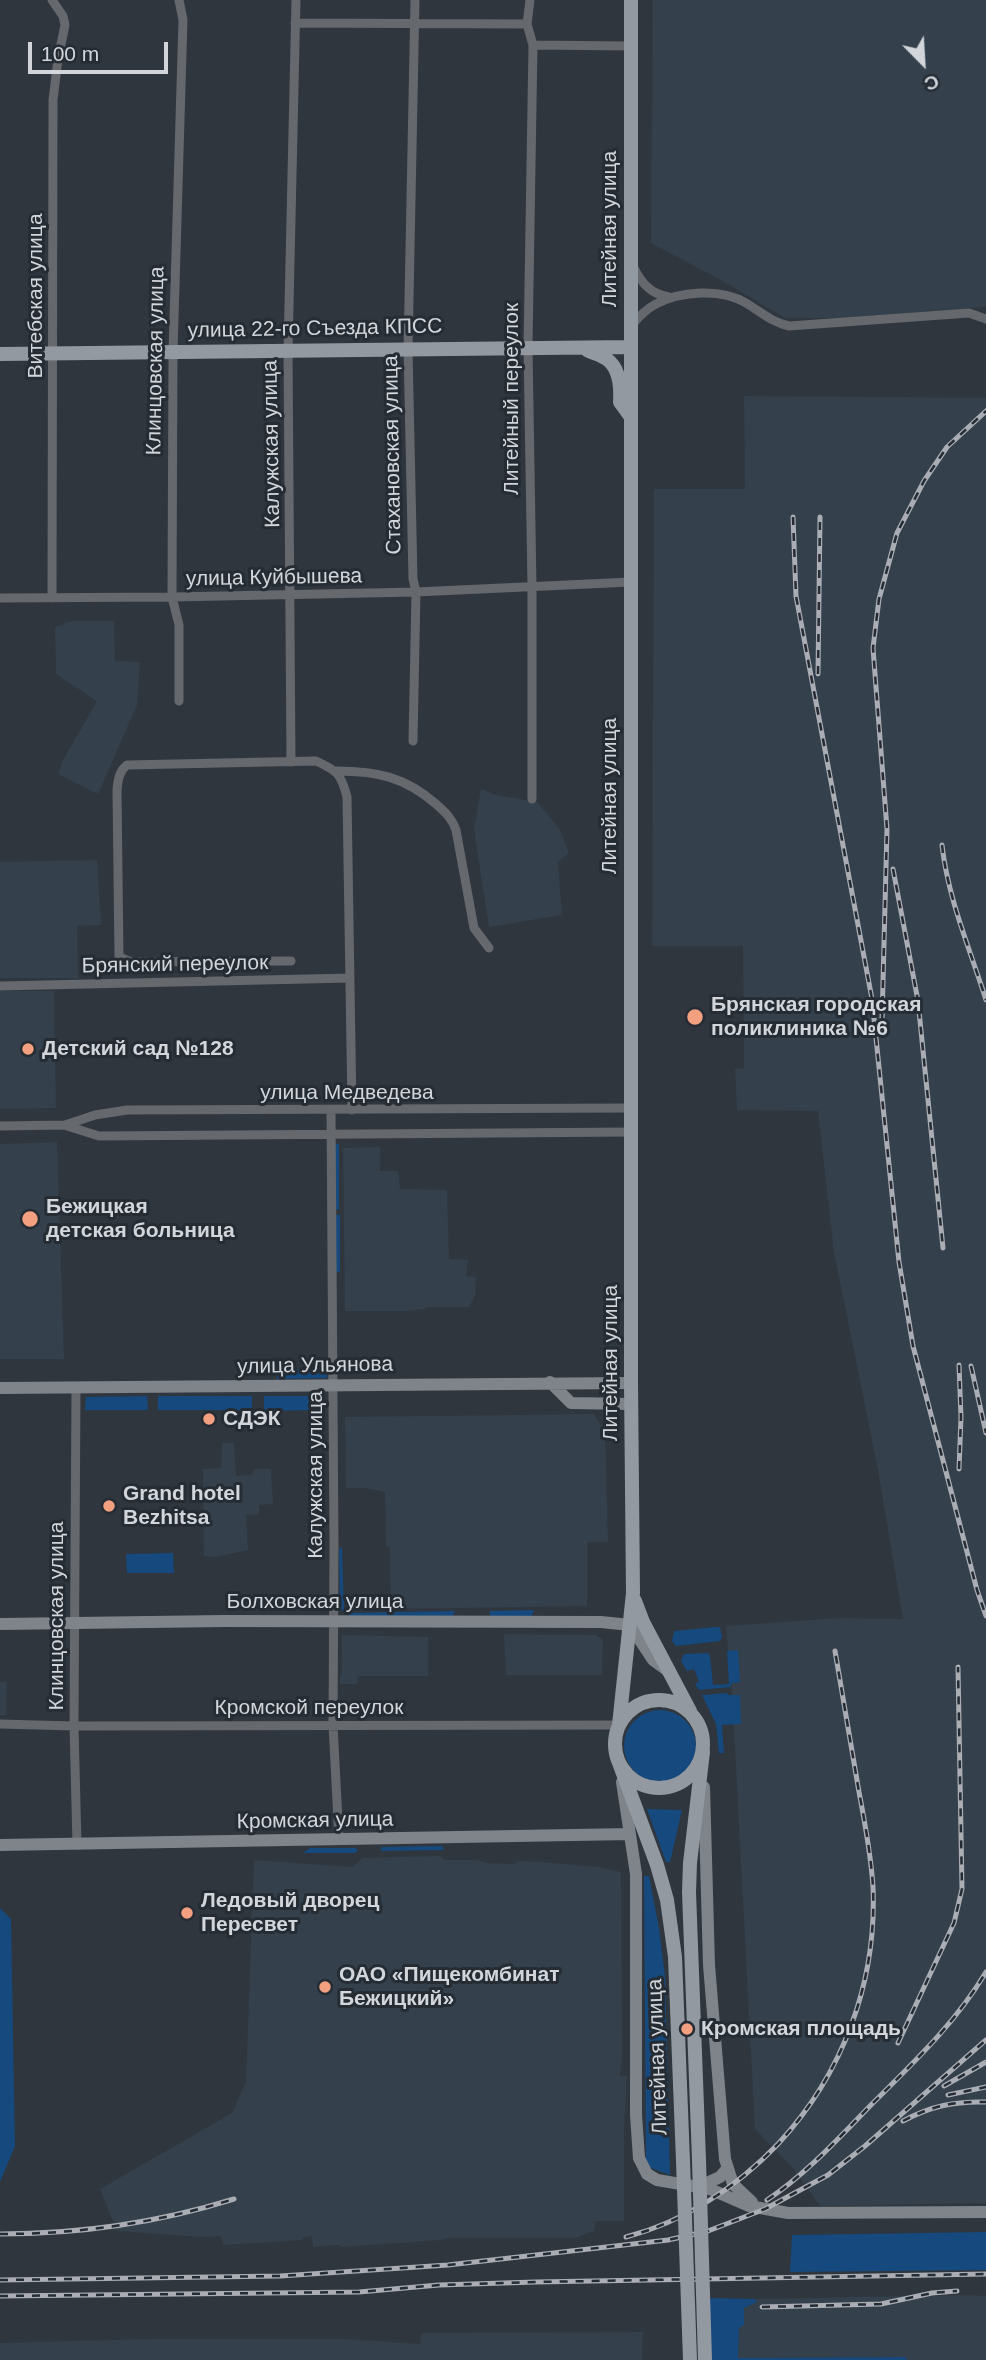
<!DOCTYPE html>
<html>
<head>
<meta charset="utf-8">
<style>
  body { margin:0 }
  #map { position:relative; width:986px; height:2360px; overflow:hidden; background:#2f363e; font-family:Arial,sans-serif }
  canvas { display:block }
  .north { position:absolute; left:888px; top:28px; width:70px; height:70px; -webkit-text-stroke:5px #252c34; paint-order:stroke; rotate:156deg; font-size:19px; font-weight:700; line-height:28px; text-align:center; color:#d2d6db }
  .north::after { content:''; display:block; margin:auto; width:24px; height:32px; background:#d2d6db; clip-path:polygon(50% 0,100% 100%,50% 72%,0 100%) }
  .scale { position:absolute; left:28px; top:42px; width:140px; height:32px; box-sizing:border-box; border:4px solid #d2d6db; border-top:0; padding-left:9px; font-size:21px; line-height:24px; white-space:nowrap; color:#d2d6db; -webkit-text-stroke:5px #252c34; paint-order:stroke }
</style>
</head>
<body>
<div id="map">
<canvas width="986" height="2360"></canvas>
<div class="north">С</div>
<div class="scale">100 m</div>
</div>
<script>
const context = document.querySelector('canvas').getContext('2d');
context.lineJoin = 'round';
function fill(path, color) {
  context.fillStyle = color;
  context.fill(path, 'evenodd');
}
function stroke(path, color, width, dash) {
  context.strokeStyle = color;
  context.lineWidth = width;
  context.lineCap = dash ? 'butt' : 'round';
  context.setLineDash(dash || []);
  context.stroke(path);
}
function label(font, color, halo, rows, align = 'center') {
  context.font = font + ' Arial,sans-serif';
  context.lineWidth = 6;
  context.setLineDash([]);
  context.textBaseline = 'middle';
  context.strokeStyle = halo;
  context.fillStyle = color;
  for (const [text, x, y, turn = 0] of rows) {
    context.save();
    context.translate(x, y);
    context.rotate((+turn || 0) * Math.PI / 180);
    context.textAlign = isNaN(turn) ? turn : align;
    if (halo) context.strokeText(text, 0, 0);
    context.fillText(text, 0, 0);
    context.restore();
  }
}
fill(new Path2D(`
  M653 0H986V307L838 318H785L728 284 651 243Z
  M744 396 986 398V2203L820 2206 793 2168 755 2129 732 1692 726 1626 840 1618 903 1619 878 1470 834 1252 818 1111 737 1110 735 1069 744 1068 743 946H652L654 489H745Z
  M72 621H114L115 661 140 662 137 705 98 794 58 774 63 760 97 701 56 674 55 627Z
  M481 789 496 795 537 802 559 828 569 853 558 862 562 915 489 927 474 830Z
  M97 860 101 925 77 926 78 978H0V862Z
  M0 991H54L56 1108 0 1109Z
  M57 1142 64 1359H0V1144Z
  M380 1147V1171H398L400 1189 447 1190 449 1259 468 1260 466 1276 476 1277 475 1296 469 1307H425V1309L407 1311H345L343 1148Z
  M594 1414 605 1432 608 1542H587V1606L391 1609 390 1550 389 1547 386 1546 385 1492 365 1488H346L345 1417Z
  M222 1443H234L236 1476 252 1475 253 1469H271L273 1504 259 1505V1514L246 1515 248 1550 216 1557 204 1556 203 1469 221 1468Z
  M504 1634 596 1635 603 1640 602 1675H506Z
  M342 1635 428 1637V1676H358L357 1684H340V1676L342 1675Z
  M0 1682H7L6 1715H0Z
  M440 1856 444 1860H477L487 1863 515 1864 517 1861 541 1862 598 1867 621 1872 622 2055 620 2075 627 2076 624 2129V2221H596L594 2231 575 2238H446L441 2240 342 2247 339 2245 313 2247 312 2236 303 2237 302 2240 223 2245 221 2236 202 2237 117 2231 100 2189 232 2113 246 2082 254 1860 353 1867 362 1858Z
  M969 2295 986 2296V2360H906V2357H886L738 2358 739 2328 744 2308 757 2302 755 2299Z
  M643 2332 642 2360H0V2343L152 2339H345L420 2344 421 2333Z`), '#34404c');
fill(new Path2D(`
  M334 1144H339V1210L335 1209Z
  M336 1215H340V1272H336L334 1216Z
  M327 1369V1378L277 1379V1370Z
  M147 1396 148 1410H85L86 1397Z
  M158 1396H252V1410H158Z
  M264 1396H320V1410L264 1411Z
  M342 1547 344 1610H340L339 1549Z
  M173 1553 174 1573H127L126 1554Z
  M534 1610 531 1618H490V1611Z
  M455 1611 452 1618H348V1613Z
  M716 1627H720L722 1637 720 1641 676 1646 672 1641 674 1631Z
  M738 1650 740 1682 732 1683 730 1687 699 1690 695 1684 699 1682 694 1669 687 1671 681 1661 684 1654 708 1653 710 1656 713 1685 729 1684 727 1651Z
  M727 1693 728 1695H740L741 1724 722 1725 724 1753H719L716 1724 702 1695Z
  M624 1746a36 36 0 1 1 72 0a36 36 0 1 1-72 0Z
  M647 1809 682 1810 670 1862H666Z
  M442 1846 444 1850 380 1851 382 1847Z
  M310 1848H355L358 1850 355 1853H303Z
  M644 1876H649L659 1928 665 1976 670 2175 651 2168 646 2162Z
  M0 1908 11 1919 15 2146 0 2182Z
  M986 2232V2270L790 2272 792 2235Z
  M709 2298 755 2299 757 2302 744 2308V2325L739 2328 738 2358 906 2357V2360H711Z`), '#16497d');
stroke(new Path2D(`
  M52 0 63 16 65 25 58 59 53 100 52 598
  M179 0 183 20 173 352 172 597 179 625V701
  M530 0 527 24 533 45 528 347 532 588V799
  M295 23 527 24
  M533 45 631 46
  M634 268C642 284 651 294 669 297
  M631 326C639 317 646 309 656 304 681 291 721 288 746 303 761 312 771 322 789 326L969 313 986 319
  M0 598 172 597 416 592 631 582
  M413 741 416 592 413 579 408 349 415 0
  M291 762 288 350 296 0
  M337 771C377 771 405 777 436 804 445 812 452 818 456 830L474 928 489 948
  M291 961 131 962 119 957 117 790C118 780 119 771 127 765L316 761C338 771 341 774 347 797L352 1110
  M0 986 350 978
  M331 1110 334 1545 333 1725 339 1840
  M0 1126 65 1125 95 1115 127 1110 631 1108
  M67 1126 99 1136 631 1132
  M76 1388 74 1726 77 1845
  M0 1724 74 1726 619 1725`), '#65686c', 9);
stroke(new Path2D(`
  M550 1382 571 1403 631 1404
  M0 1388 631 1383
  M0 1624 224 1621 601 1622 630 1625 653 1660 668 1671
  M622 1782 636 1874V2115L639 2158 647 2174 657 2180 710 2189 749 2206 788 2213 986 2212
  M704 1787 709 1965 725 2159 733 2184 752 2202
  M0 1845 630 1834
  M698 2187 720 2177 727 2169`), '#7f848a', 12);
stroke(new Path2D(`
  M587 350C592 353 598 354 603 357 620 365 621 386 620 402L631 417
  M0 354 631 347
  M635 1601 643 1622 690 1711
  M615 1744a44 44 0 1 1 88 0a44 44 0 1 1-88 0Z
  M619 1725 633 1593 631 1383V0
  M618 1760 657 1865 667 1900 675 1957 683 2161
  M699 2160 689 1892 690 1863 703 1752`), '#9399a1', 14);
const rail = new Path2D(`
  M793 517 796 596 872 999 899 1262 913 1346 977 1590 986 1616
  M818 674 820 517
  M942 845C948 899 970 949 986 1000
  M893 869 918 1001 943 1248
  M882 1020 887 829 873 648 879 599 897 533 924 481 947 447 986 411
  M959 1365 961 1417 959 1469
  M971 1366 986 1433
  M898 2043 954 1923 962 1889 958 1667
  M944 2086 986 2062
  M948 2095 986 2087
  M903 2121C931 2106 955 2101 986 2102
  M767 2200C806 2174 837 2140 870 2106 912 2064 955 2024 986 1972
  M0 2234C80 2234 157 2223 234 2199
  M626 2237C684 2222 737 2187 778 2144 843 2074 877 1982 873 1887 871 1855 865 1823 859 1792 851 1745 843 1698 835 1651
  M0 2280 280 2276 448 2265 668 2240 708 2231 765 2209 828 2175 865 2146 986 2040
  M0 2296 359 2292 439 2285 536 2282 986 2274
  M762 2307 881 2304 932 2293 957 2291`);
stroke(rail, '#aaaeb4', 5);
stroke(rail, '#252c34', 2.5, [8]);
stroke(new Path2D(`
  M699 2160 705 2360
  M683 2161 690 2360`), '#9399a1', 14);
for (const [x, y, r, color] of [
  [695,1017,9,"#f2a080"],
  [28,1049,7,"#f2a080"],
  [30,1219,9,"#f2a080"],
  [209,1419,7,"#f2a080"],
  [109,1506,7,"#f2a080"],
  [187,1913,7,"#f2a080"],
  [325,1987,7,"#f2a080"],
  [687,2029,7,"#f2a080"]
]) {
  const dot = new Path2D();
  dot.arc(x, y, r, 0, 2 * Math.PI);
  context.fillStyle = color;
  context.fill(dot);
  stroke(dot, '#252c34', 2.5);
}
label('21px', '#d2d6db', '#252c34', [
  ["Литейная улица",610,229,-90],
  ["Витебская улица",36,296,-90],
  ["улица 22-го Съезда КПСС",315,329,-1],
  ["Клинцовская улица",156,361,-89],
  ["Литейный переулок",512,399,-90],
  ["Калужская улица",272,444,-91],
  ["Стахановская улица",393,455,-91],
  ["улица Куйбышева",274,578,-1],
  ["Литейная улица",610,796,-90],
  ["Брянский переулок",175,965,-1],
  ["улица Медведева",347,1093],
  ["Литейная улица",611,1363,-90],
  ["улица Ульянова",315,1366,-1],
  ["Калужская улица",316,1475,-90],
  ["Болховская улица",315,1602],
  ["Клинцовская улица",57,1616,-90],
  ["Кромской переулок",309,1708],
  ["Кромская улица",315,1821,-1],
  ["Литейная улица",658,2057,-92]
]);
label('bold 21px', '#d2d6db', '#252c34', [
  ["Брянская городская",711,1005],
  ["поликлиника №6",711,1029],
  ["Детский сад №128",42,1049],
  ["Бежицкая",46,1207],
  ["детская больница",46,1231],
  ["СДЭК",223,1419],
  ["Grand hotel",123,1494],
  ["Bezhitsa",123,1518],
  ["Ледовый дворец",201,1901],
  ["Пересвет",201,1925],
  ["ОАО «Пищекомбинат",339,1975],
  ["Бежицкий»",339,1999],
  ["Кромская площадь",701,2029]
], 'left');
</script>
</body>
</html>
